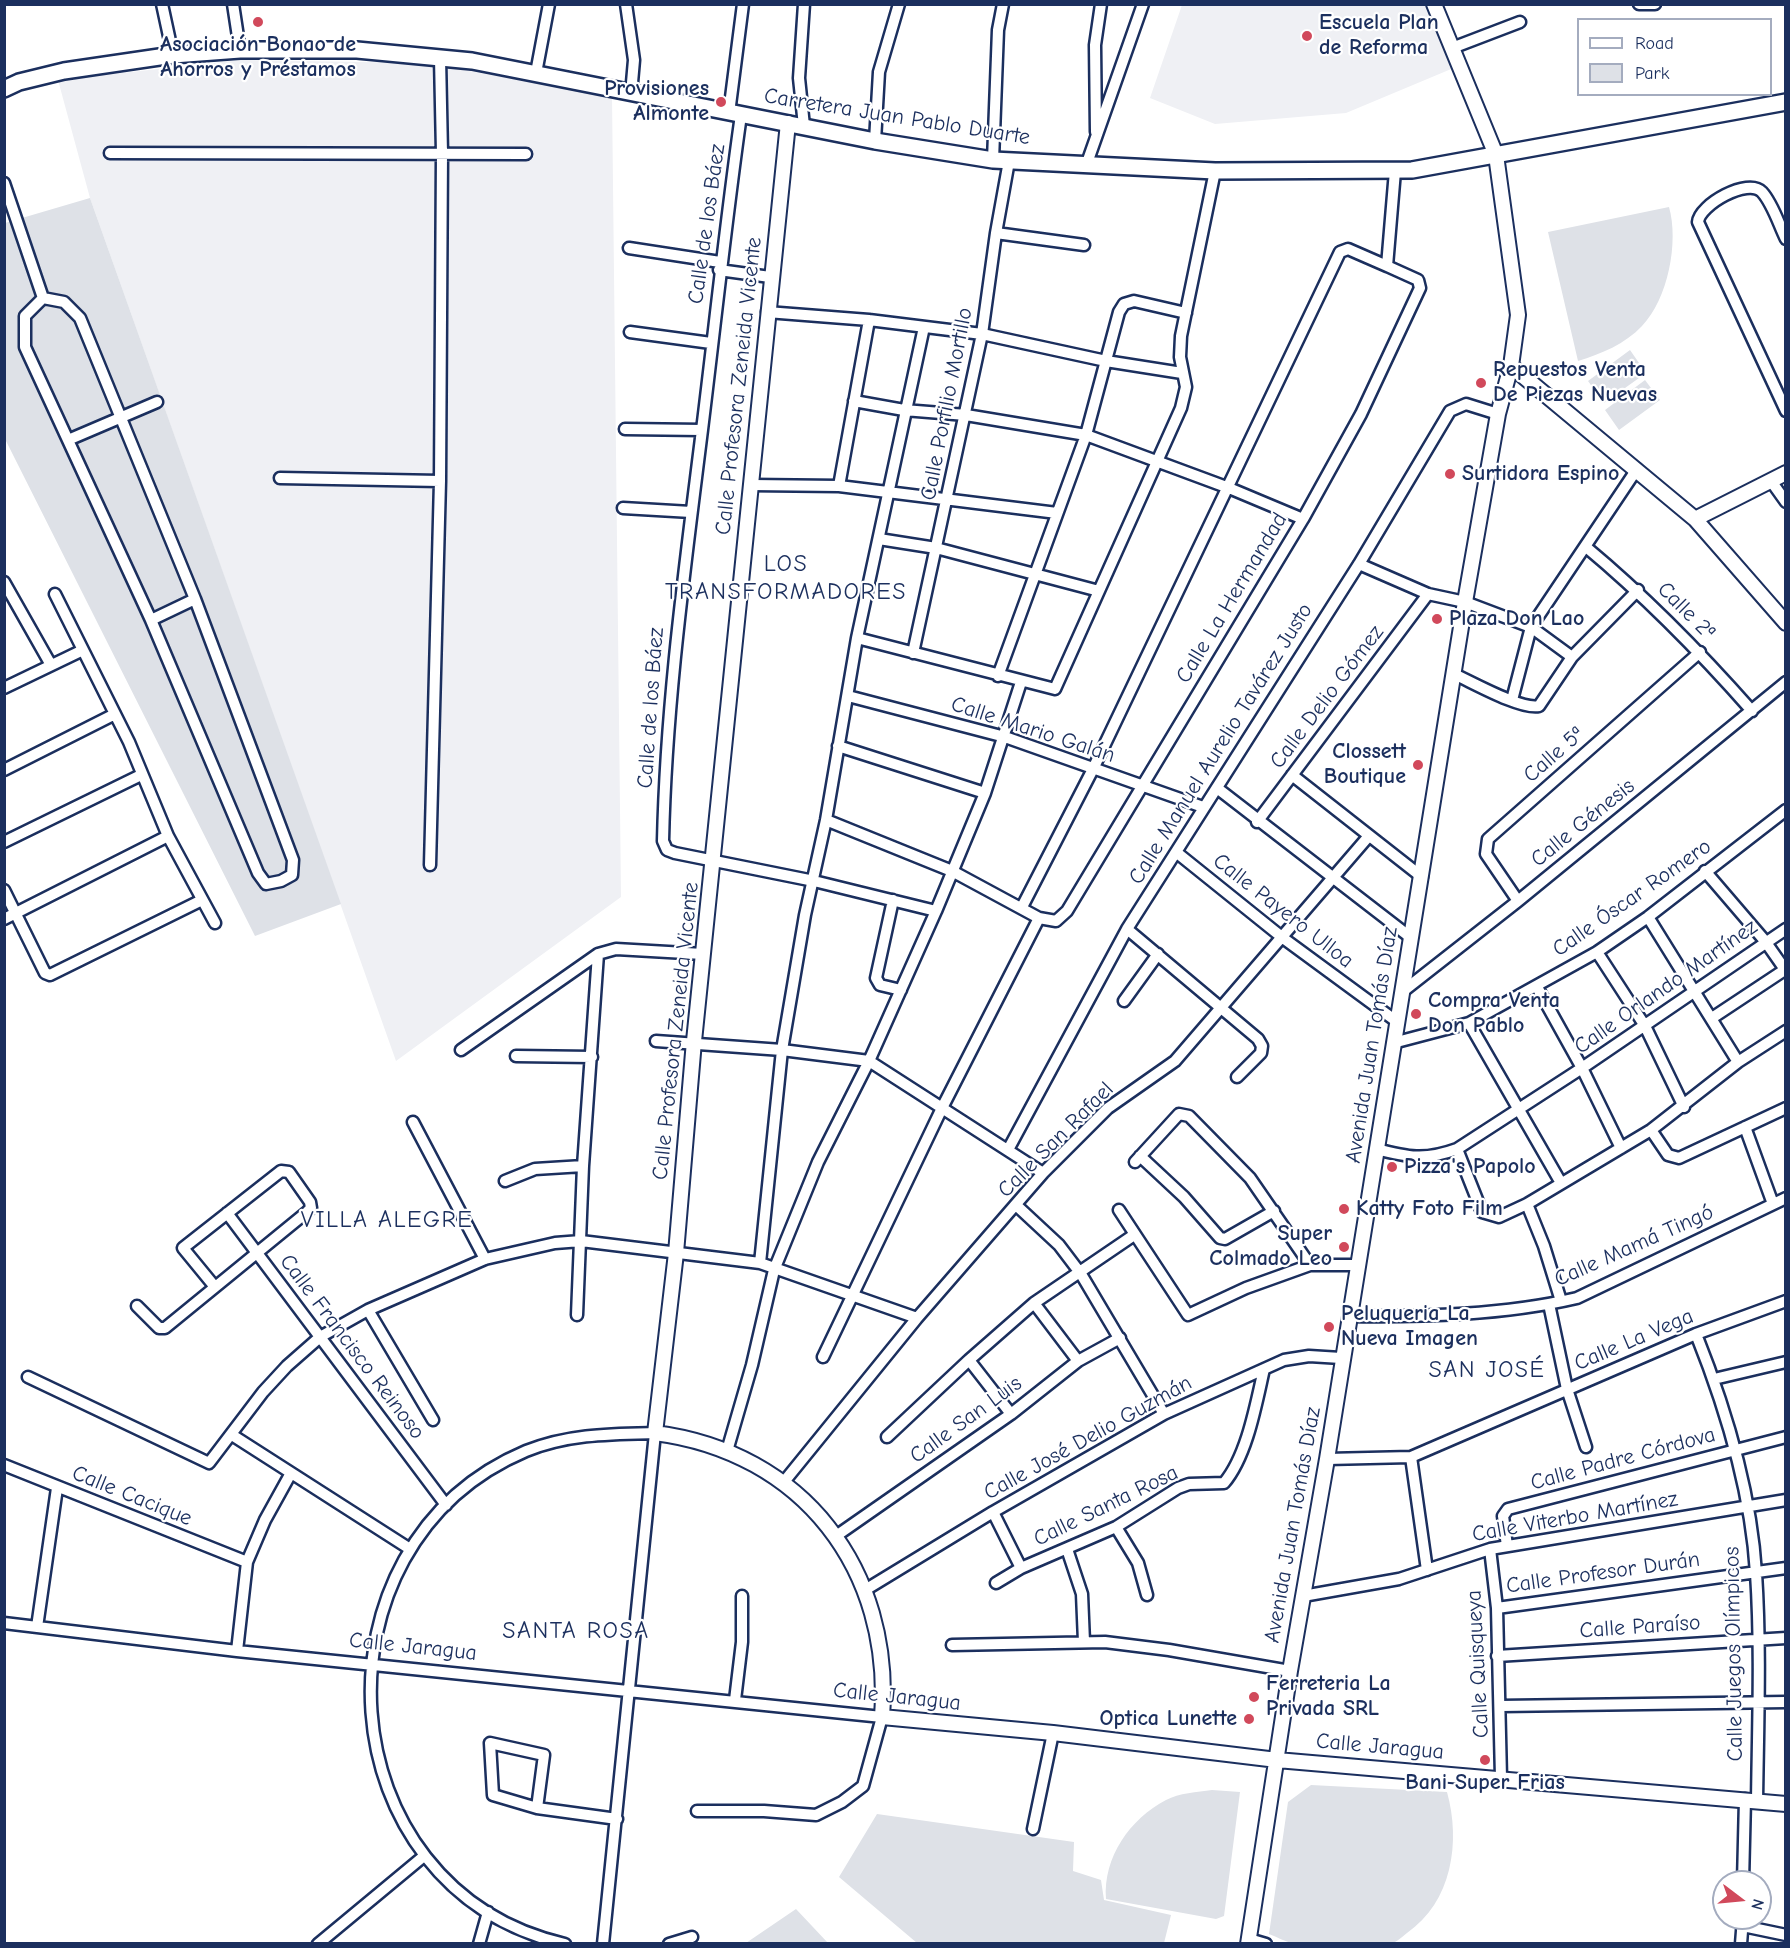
<!DOCTYPE html>
<html>
<head>
<meta charset="utf-8">
<style>
  body { margin:0 }
  #map { position:relative; width:1790px; height:1948px; overflow:hidden; background:#fff; font-family:"Comic Neue",sans-serif }
  canvas { display:block }
  .frame { position:absolute; inset:0; border:6px solid #1b2f5e; pointer-events:none }
  .legend { position:absolute; left:1577px; top:18px; width:195px; height:78px; box-sizing:border-box; background:#fff; border:2px solid #a4acbf; margin:0; padding:8px 10px; list-style:none; font-size:18px; color:#1b2f5e }
  .legend li { display:flex; align-items:center; gap:12px; height:30px }
  .legend b { width:30px; border:2px solid #a4acbf }
  .north { position:absolute; left:1712px; top:1870px; width:60px; height:60px; box-sizing:border-box; background:#fff; border:2px solid #a4acbf; border-radius:50%; rotate:106deg; font-size:16px; font-weight:700; line-height:24px; text-align:center; color:#1b2f5e }
  .north::after { content:''; display:block; margin:auto; width:21px; height:27px; background:#d1495b; clip-path:polygon(50% 0,100% 100%,50% 72%,0 100%) }
</style>
</head>
<body>
<div id="map">
<canvas width="1790" height="1948"></canvas>
<div class="frame"></div>
<ul class="legend">
<li><b style="height:8px;background:#fff"></b>Road</li>
<li><b style="height:16px;background:#dee1e7"></b>Park</li>
</ul>
<div class="north">N</div>
</div>
<script>
const context = document.querySelector('canvas').getContext('2d');
context.lineJoin = 'round';
function fill(path, color) {
  context.fillStyle = color;
  context.fill(path, 'evenodd');
}
function stroke(path, color, width, dash) {
  context.strokeStyle = color;
  context.lineWidth = width;
  context.lineCap = dash ? 'butt' : 'round';
  context.setLineDash(dash || []);
  context.stroke(path);
}
function label(font, color, halo, rows, align = 'center') {
  context.font = font + ' "Comic Neue",sans-serif';
  context.lineWidth = 4.5;
  context.setLineDash([]);
  context.textBaseline = 'middle';
  context.strokeStyle = halo;
  context.fillStyle = color;
  for (const [text, x, y, turn = 0] of rows) {
    context.save();
    context.translate(x, y);
    context.rotate((+turn || 0) * Math.PI / 180);
    context.textAlign = isNaN(turn) ? turn : align;
    if (halo) context.strokeText(text, 0, 0);
    context.fillText(text, 0, 0);
    context.restore();
  }
}
fill(new Path2D(`
  M1182 5H1430L1456 67 1346 113 1215 124 1150 98Z
  M240 60 423 63 612 96 621 897 396 1061 90 198 58 80Z`), '#eff0f4');
fill(new Path2D(`
  M90 198 341 904 255 936 5 439V223Z
  M1669 207C1679 242 1668 299 1642 326 1625 344 1601 354 1578 361L1548 232Z
  M1630 350 1646 373 1604 403 1588 381Z
  M1645 380 1660 400 1619 430 1605 410Z
  M1311 1785 1447 1792C1461 1842 1452 1902 1407 1933 1403 1936 1397 1942 1392 1943 1385 1946 1304 1945 1295 1944 1286 1942 1277 1937 1269 1934L1288 1802Z
  M1212 1790 1240 1792 1224 1916 1216 1919 1106 1899C1103 1857 1130 1819 1166 1800 1179 1793 1197 1792 1212 1790Z
  M877 1814 1074 1842 1073 1871 1101 1880 1104 1900 1171 1915 1164 1943H917L839 1877Z
  M796 1909 828 1943H746Z`), '#dee1e7');
const minor = new Path2D(`
  M162 4 173 55
  M233 4 240 50
  M626 4 634 60 631 94
  M1639 4H1655
  M1452 48 1520 22
  M536 73 549 4
  M729 113 743 4
  M741 115C726 220 715 325 702 430 685 567 666 703 663 841L667 850 675 853 814 881 936 911
  M804 126 799 78 804 4
  M1096 132 1095 45 1101 4
  M875 141 879 72 899 4
  M110 153 526 154
  M993 160 998 30 1003 4
  M1087 163 1143 4
  M4 183 43 298 25 316V347L151 620 258 873 266 884 281 881 292 875 293 860 195 599 80 318 64 302 43 298
  M996 233 1084 245
  M1786 239C1779 225 1773 204 1762 192 1748 177 1699 205 1698 222L1786 411
  M629 248 720 262
  M719 270 770 277
  M767 312 869 320 982 334 1106 361 1182 373
  M630 332 711 343
  M854 401 904 410 966 415 1086 435 1229 488 1303 519
  M625 429 702 430
  M68 440 157 402
  M280 478 440 481
  M1771 481 1786 502
  M751 485 839 486 1057 513
  M839 486 869 320
  M623 508 691 512
  M879 539 936 548 1099 591
  M1586 547C1646 597 1700 652 1752 711
  M1359 564 1428 594 1465 602 1531 627 1572 657
  M4 582 51 665
  M55 594 129 742 168 836 215 923
  M151 620 195 599
  M857 638 1055 689 1181 408 1186 387 1180 357 1181 336 1215 171
  M913 653 982 334 996 233 1009 161
  M1454 674C1472 682 1521 710 1539 706L1572 657 1638 590
  M998 676 1086 435 1119 312 1124 304 1134 301 1186 313
  M4 688 83 650
  M848 696 1005 737 1203 807
  M1512 700 1531 627 1637 469
  M838 746 985 793
  M4 770 115 714
  M1292 775 1422 877
  M1217 788 1410 937
  M826 820 952 871 1039 918 1056 921 1067 911 1303 519 1361 414 1420 288 1418 280 1387 266 1395 171
  M1257 822 1428 594
  M4 842 141 775
  M1176 852 1283 938 1396 1021
  M430 865 440 481 442 153 440 58
  M1705 871 1765 941 1786 971
  M4 890 45 973 50 975 202 900
  M893 900 876 978 880 985 901 990
  M1518 901 1486 854 1488 839 1700 652
  M1022 907 1093 769 1340 252 1348 249 1387 266
  M1648 917 1738 1062
  M4 919 168 836
  M1127 929 1258 1039 1262 1046 1261 1053 1237 1077
  M1597 952 1645 1026 1684 1107
  M1537 987 1582 1068 1621 1148
  M1402 992 1518 901 1786 682
  M1124 1001 1158 954
  M1712 1018 1786 969
  M1469 1023 1561 1183
  M656 1041 782 1050 869 1061 1043 1173
  M1393 1043 1469 1023 1597 952 1648 917 1786 810
  M461 1050 598 954 616 949 703 954
  M516 1056 592 1057
  M413 1122 485 1259
  M1745 1127 1773 1204
  M1651 1130 1668 1155 1679 1158 1786 1108
  M1009 1148 1127 929 1359 564 1450 411 1466 404 1498 414
  M1376 1149C1408 1157 1424 1161 1457 1149L1582 1068 1786 929
  M1457 1149 1482 1212 1499 1217 1527 1204 1651 1130 1738 1062 1786 1031
  M1140 1156 1184 1197 1220 1238 1225 1239 1274 1211
  M1135 1162 1179 1114 1189 1116 1250 1178 1310 1265
  M505 1181 535 1169 583 1166
  M1527 1204 1544 1246 1561 1301
  M1016 1205 1059 1245 1081 1274 1164 1414
  M1119 1210 1188 1315 1246 1288 1310 1265H1357
  M227 1213 446 1505
  M760 1263 782 1050 805 915 826 820 857 638 924 327
  M1034 1303 1078 1361
  M1549 1304 1567 1389 1586 1447
  M137 1306 159 1328H165L307 1212 311 1208 310 1202 289 1172 281 1171 183 1248 215 1287
  M368 1310 433 1420
  M577 1315 583 1166 598 954
  M1349 1316C1424 1317 1504 1315 1577 1298L1786 1198
  M1696 1334C1726 1409 1751 1491 1756 1573 1761 1648 1758 1725 1757 1801
  M823 1357 942 1108 1039 918
  M969 1360 1011 1414
  M28 1377 209 1463 263 1392 287 1366 320 1337 368 1310 485 1259 555 1243 581 1241 760 1263 917 1318
  M1714 1379 1786 1362
  M232 1435 410 1549
  M887 1437 969 1360 1034 1303 1134 1235
  M727 1451 752 1365 774 1270 818 1162 869 1061 936 911 985 793 1021 682
  M1411 1457 1427 1570
  M1327 1459 1411 1457 1696 1334 1786 1301
  M4 1465 247 1562
  M783 1483 917 1318 1043 1173 1108 1108 1175 1061 1368 837
  M993 1512 1021 1568
  M1116 1527 1138 1563 1147 1595
  M836 1536 1011 1414 1078 1361 1120 1338
  M1507 1546 1503 1516 1508 1509 1786 1437
  M1067 1549 1082 1594 1084 1642
  M1490 1549 1497 1608 1501 1778
  M996 1583 1021 1568 1116 1527 1178 1488 1189 1484 1224 1483C1247 1456 1256 1404 1264 1369
  M865 1590 993 1512 1164 1414 1284 1360 1309 1356 1341 1358
  M1303 1596 1399 1579 1490 1549 1786 1500
  M1497 1608 1786 1568
  M4 1623 237 1651 882 1717 863 1786 842 1802 816 1815 764 1811H697
  M37 1627 57 1488
  M952 1645 1105 1642 1169 1650 1290 1671
  M237 1651 247 1562 265 1520 291 1473
  M1497 1656 1786 1638
  M735 1700 742 1642V1596
  M1501 1706 1786 1702
  M537 1808 544 1755 490 1743 493 1795 537 1808 617 1819
  M1033 1829 1053 1733
  M1743 1882 1745 1799
  M1743 1926 1786 1935
  M1249 1939 1266 1944
  M318 1944 424 1856
  M479 1944 488 1912
  M565 1944C324 1889 303 1545 526 1451 568 1434 610 1434 655 1433L603 1944
  M669 1944 692 1937
  M1741 1944 1743 1918`);
const tertiary = new Path2D(`
  M788 123 694 1041 676 1253 655 1433C803 1452 893 1570 882 1717L1053 1733 1277 1760 1786 1804
  M1511 366 1695 519 1786 623
  M1695 519 1786 473
  M1248 1944 1290 1671 1327 1459 1465 602 1498 414 1511 366 1518 315 1496 155 1434 4`);
const secondary = new Path2D(`
  M4 89 19 82 64 71 173 55 240 50H357L472 61 875 141 993 160 1215 171 1412 170 1786 102`);
stroke(minor, '#1b2f5e', 15);
stroke(tertiary, '#1b2f5e', 18);
stroke(secondary, '#1b2f5e', 20);
stroke(minor, '#fff', 10);
stroke(tertiary, '#fff', 14);
stroke(secondary, '#fff', 15);
for (const [x, y, r, color] of [
  [258,22,6,"#d1495b"],
  [1307,36,6,"#d1495b"],
  [721,102,6,"#d1495b"],
  [1481,383,6,"#d1495b"],
  [1450,474,6,"#d1495b"],
  [1437,619,6,"#d1495b"],
  [1418,765,6,"#d1495b"],
  [1416,1014,6,"#d1495b"],
  [1392,1167,6,"#d1495b"],
  [1344,1209,6,"#d1495b"],
  [1344,1247,6,"#d1495b"],
  [1329,1327,6,"#d1495b"],
  [1254,1697,6,"#d1495b"],
  [1249,1719,6,"#d1495b"],
  [1485,1760,6,"#d1495b"]
]) {
  const dot = new Path2D();
  dot.arc(x, y, r, 0, 2 * Math.PI);
  context.fillStyle = color;
  context.fill(dot);
  stroke(dot, '#fff', 2);
}
label('bold 22px', '#1b2f5e', '#fff', [
  ["Escuela Plan",1319,23],
  ["de Reforma",1319,48],
  ["Asociación Bonao de",258,45,"center"],
  ["Ahorros y Préstamos",258,70,"center"],
  ["Provisiones",709,89,"right"],
  ["Almonte",709,114,"right"],
  ["Repuestos Venta",1493,370],
  ["De Piezas Nuevas",1493,395],
  ["Surtidora Espino",1462,474],
  ["Plaza Don Lao",1449,619],
  ["Clossett",1406,752,"right"],
  ["Boutique",1406,777,"right"],
  ["Compra Venta",1428,1001],
  ["Don Pablo",1428,1026],
  ["Pizza's Papolo",1404,1167],
  ["Katty Foto Film",1356,1209],
  ["Super",1332,1234,"right"],
  ["Colmado Leo",1332,1259,"right"],
  ["Peluqueria La",1341,1314],
  ["Nueva Imagen",1341,1339],
  ["Ferreteria La",1266,1684],
  ["Privada SRL",1266,1709],
  ["Optica Lunette",1237,1719,"right"],
  ["Bani Super Frias",1485,1783,"center"]
], 'left');
label('22px', '#1b2f5e', '#fff', [
  ["Carretera Juan Pablo Duarte",897,117,9],
  ["Calle de los Báez",707,224,-82],
  ["Calle Profesora Zeneida Vicente",739,386,-84],
  ["Calle Porfilio Mortillo",947,404,-79],
  ["Calle La Hermandad",1232,598,-59],
  ["Calle 2ª",1686,611,45],
  ["Calle Delio Gómez",1327,697,-53],
  ["Calle de los Báez",651,708,-86],
  ["Calle Mario Galán",1033,730,18],
  ["Calle Manuel Aurelio Tavárez Justo",1221,744,-58],
  ["Calle 5ª",1554,755,-41],
  ["Calle Génesis",1583,823,-39],
  ["Calle Óscar Romero",1632,898,-35],
  ["Calle Payero Ulloa",1283,911,38],
  ["Calle Orlando Martínez",1666,987,-35],
  ["Calle Profesora Zeneida Vicente",676,1031,-84],
  ["Avenida Juan Tomás Díaz",1372,1045,-81],
  ["Calle San Rafael",1056,1140,-45],
  ["Calle Mamá Tingó",1634,1246,-24],
  ["Calle La Vega",1634,1340,-23],
  ["Calle Francisco Reinoso",352,1347,53],
  ["Calle San Luis",966,1420,-36],
  ["Calle José Delio Guzmán",1088,1438,-29],
  ["Calle Padre Córdova",1623,1459,-15],
  ["Calle Cacique",132,1496,22],
  ["Calle Santa Rosa",1106,1506,-26],
  ["Calle Viterbo Martínez",1575,1517,-10],
  ["Avenida Juan Tomás Díaz",1293,1525,-80],
  ["Calle Profesor Durán",1603,1573,-8],
  ["Calle Paraíso",1640,1627,-4],
  ["Calle Jaragua",413,1647,6],
  ["Calle Juegos Olímpicos",1734,1654,-91],
  ["Calle Quisqueya",1478,1664,-93],
  ["Calle Jaragua",897,1697,6],
  ["Calle Jaragua",1380,1747,5]
]);
context.letterSpacing = '1.5px';
label('24px', '#1b2f5e', '#fff', [
  ["LOS",786,564],
  ["TRANSFORMADORES",786,592],
  ["VILLA ALEGRE",387,1220],
  ["SAN JOSÉ",1487,1370],
  ["SANTA ROSA",576,1631]
]);
context.letterSpacing = '0px';
</script>
</body>
</html>
